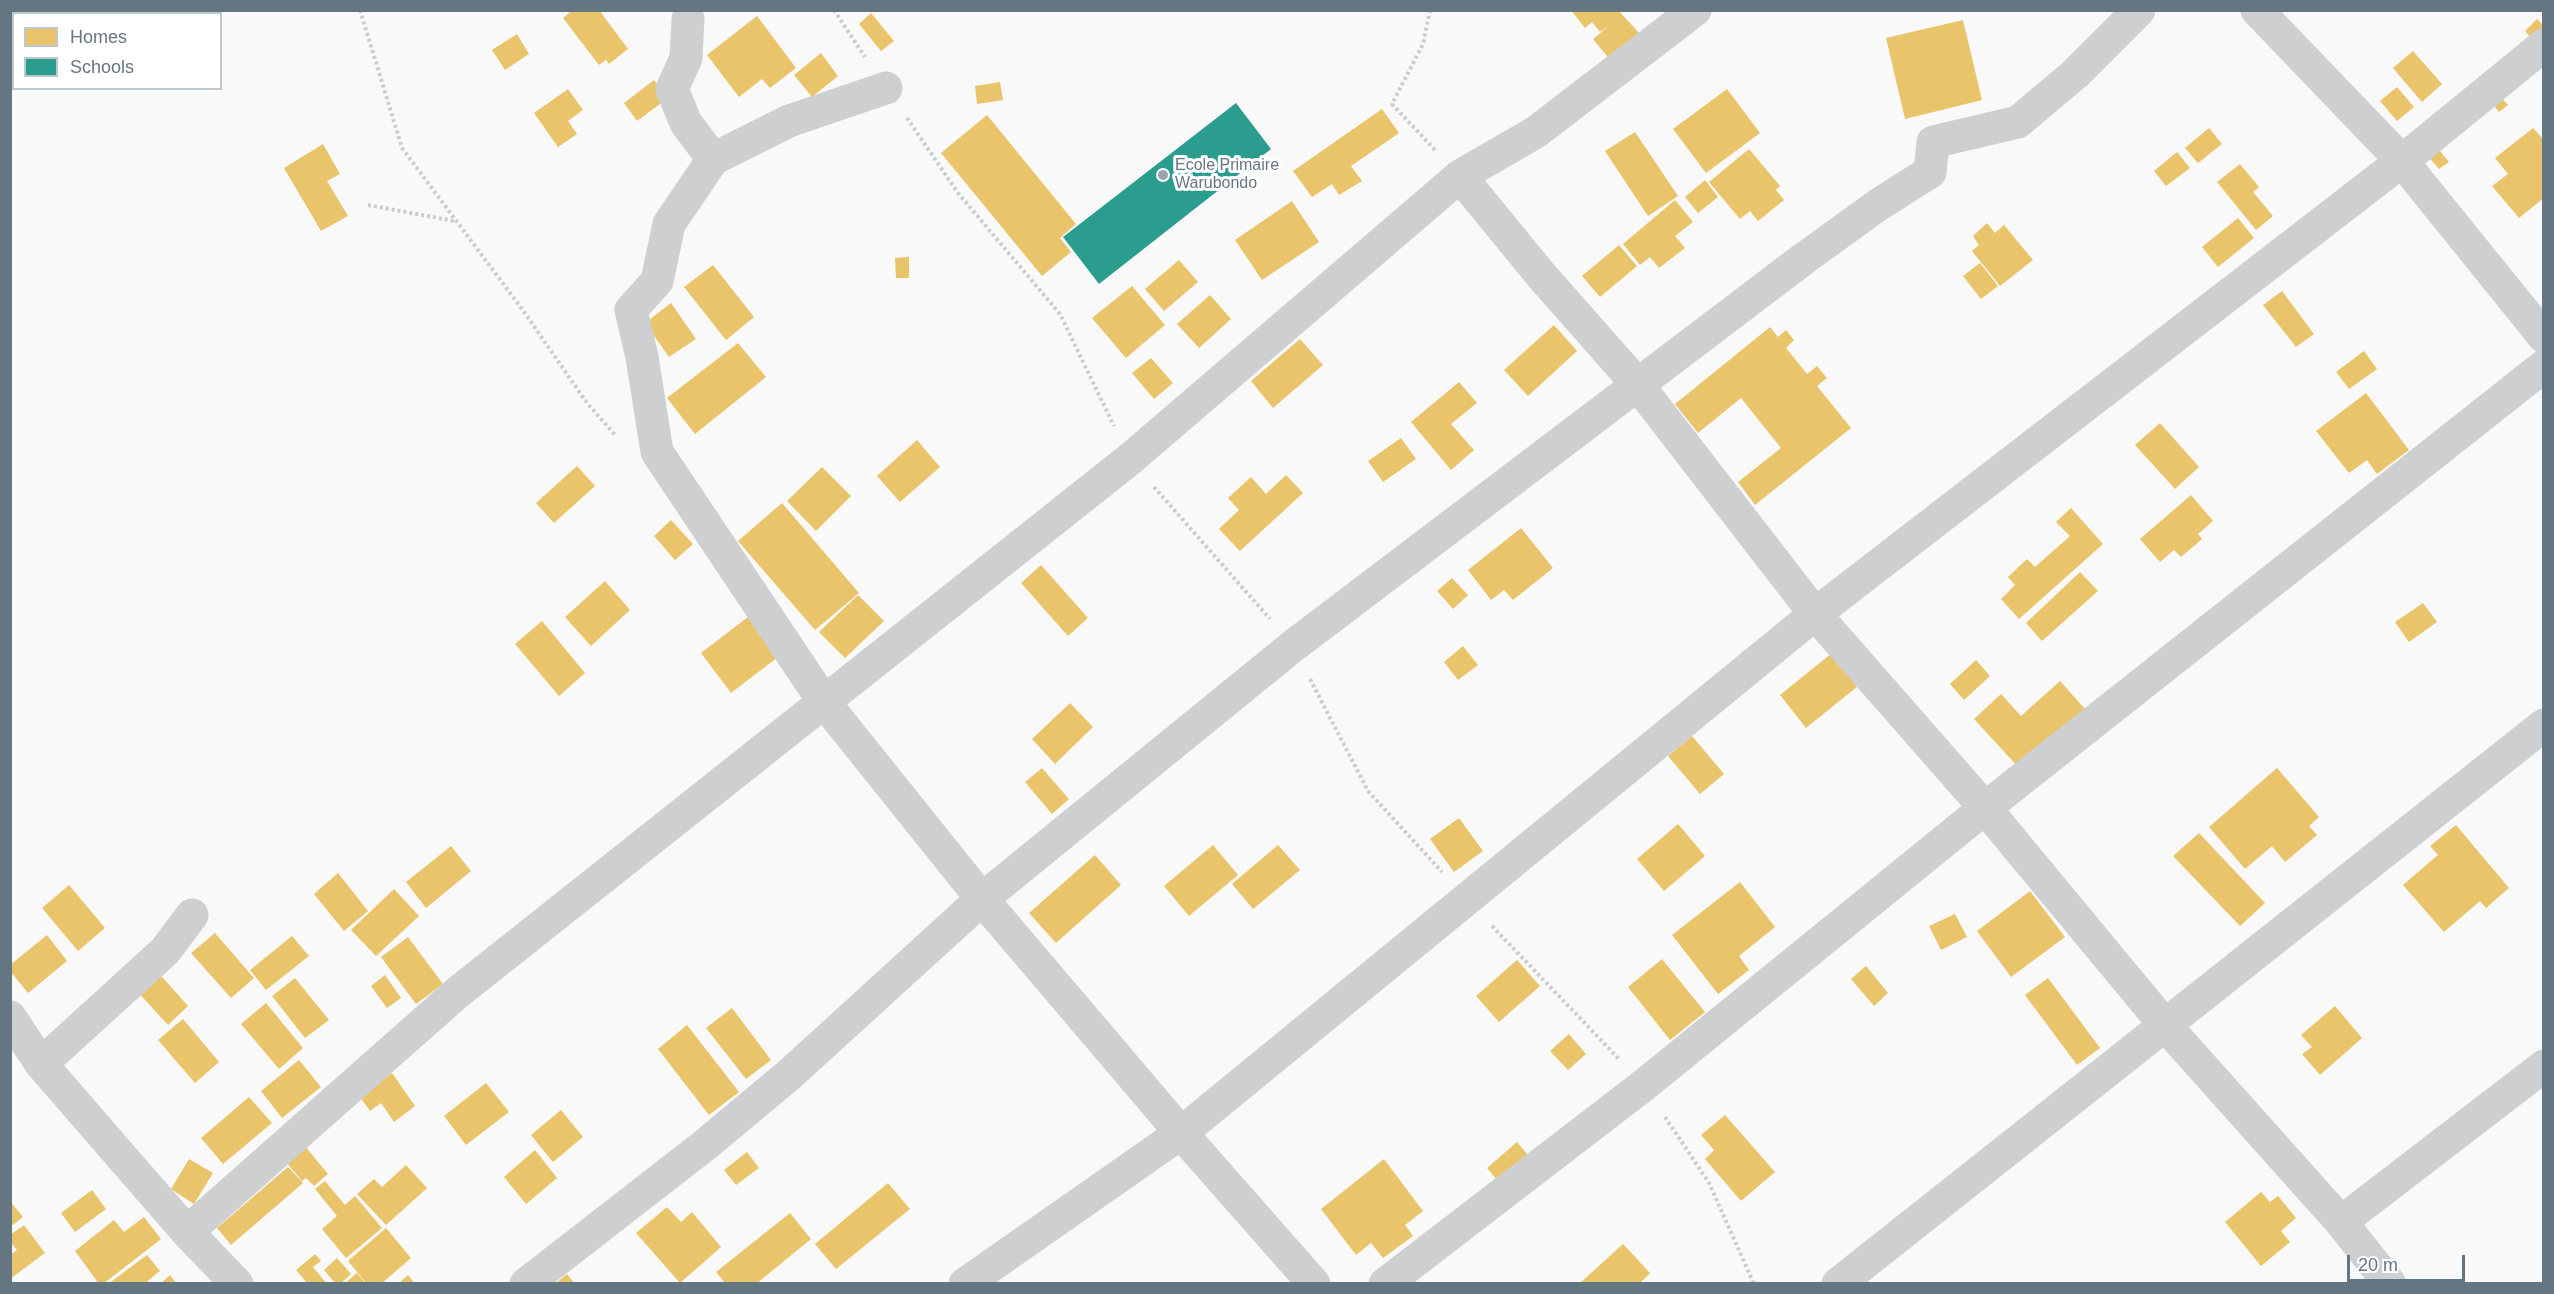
<!DOCTYPE html>
<html>
<head>
<meta charset="utf-8">
<style>
  body { margin:0 }
  #map { position:relative; width:2554px; height:1294px; overflow:hidden; background:#f9f9f9; font-family:Helvetica,sans-serif }
  canvas { display:block }
  .frame { position:absolute; inset:0; border:12px solid #657683; pointer-events:none }
  .legend { position:absolute; left:12px; top:12px; width:210px; height:78px; box-sizing:border-box; background:#fff; border:2px solid #c1c8cd; margin:0; padding:8px 10px; list-style:none; font-size:18px; color:#657683 }
  .legend li { display:flex; align-items:center; gap:12px; height:30px }
  .legend b { width:30px; border:2px solid #c1c8cd }
  .scale { position:absolute; left:2347px; top:1255px; width:118px; height:27px; box-sizing:border-box; border:3px solid #657683; border-top:0; padding-left:8px; font-size:18px; line-height:21px; white-space:nowrap; color:#657683; -webkit-text-stroke:4px #fff; paint-order:stroke }
</style>
</head>
<body>
<div id="map">
<canvas width="2554" height="1294"></canvas>
<div class="frame"></div>
<ul class="legend">
<li><b style="height:16px;background:#e9c46a"></b>Homes</li>
<li><b style="height:16px;background:#2a9d8f"></b>Schools</li>
</ul>
<div class="scale">20 m</div>
</div>
<script>
const context = document.querySelector('canvas').getContext('2d');
context.lineJoin = 'round';
function fill(path, color) {
  context.fillStyle = color;
  context.fill(path, 'evenodd');
}
function stroke(path, color, width, dash) {
  context.strokeStyle = color;
  context.lineWidth = width;
  context.lineCap = dash ? 'butt' : 'round';
  context.setLineDash(dash || []);
  context.stroke(path);
}
function label(font, color, halo, rows, align = 'center') {
  context.font = font + ' Helvetica,sans-serif';
  context.lineWidth = 6;
  context.setLineDash([]);
  context.textBaseline = 'middle';
  context.strokeStyle = halo;
  context.fillStyle = color;
  for (const [text, x, y, turn = 0] of rows) {
    context.save();
    context.translate(x, y);
    context.rotate((+turn || 0) * Math.PI / 180);
    context.textAlign = isNaN(turn) ? turn : align;
    if (halo) context.strokeText(text, 0, 0);
    context.fillText(text, 0, 0);
    context.restore();
  }
}
fill(new Path2D(`
  M573 10H599L628 49 609 64 606 60 599 65 563 18Z
  M1571 10H1618L1641 35 1611 61 1593 39 1610 25 1600 32 1592 22 1585 28Z
  M871 13 894 41 881 51 859 24Z
  M757 16 796 68 770 88 762 79 739 97 707 55Z
  M2537 19 2544 26V36L2535 43 2525 31Z
  M1963 20 1982 100 1905 119 1886 38Z
  M517 34 529 54 505 70 492 50Z
  M2413 51 2442 84 2422 102 2393 68Z
  M821 53 838 76 812 97 794 75Z
  M654 80 668 98 637 121 624 103Z
  M1000 82 1003 100 977 104 975 86Z
  M2397 87 2414 107 2397 121 2380 101Z
  M568 89 583 110 568 121 577 134 558 147 534 113Z
  M1727 89 1760 133 1706 173 1673 129Z
  M2498 94 2508 105 2499 112 2490 101Z
  M1382 109 1399 133 1351 166 1362 181 1339 195 1332 184 1312 197 1293 171Z
  M987 115 1076 224 1060 238 1071 252 1042 276 941 153Z
  M2209 128 2222 144 2198 163 2185 148Z
  M2533 128 2544 140V198L2519 218 2492 186 2508 174 2495 158Z
  M1635 132 1678 196 1648 216 1605 151Z
  M323 144 340 174 327 181 348 216 321 231 284 168Z
  M2437 147 2449 162 2439 169 2427 155Z
  M1749 149 1780 186 1776 190 1784 200 1758 221 1750 211 1740 219 1709 182Z
  M2177 152 2190 168 2166 186 2154 171Z
  M2240 164 2259 187 2253 192 2273 216 2256 230 2217 182Z
  M1705 180 1718 197 1698 213 1685 197Z
  M1675 200 1693 222 1675 236 1685 248 1659 268 1650 257 1640 265 1623 244Z
  M1292 201 1319 242 1262 280 1235 240Z
  M2238 218 2254 238 2218 267 2202 247Z
  M1987 223 1995 233 2004 225 2033 260 2000 286 1972 251 1979 245 1973 236Z
  M1619 245 1637 266 1600 297 1582 276Z
  M909 257V278H896L895 258Z
  M1179 260 1198 282 1164 311 1145 289Z
  M1980 263 1998 286 1981 299 1963 276Z
  M713 265 754 317 726 340 684 287Z
  M1132 286 1165 325 1126 358 1092 318Z
  M2282 291 2314 334 2296 347 2263 305Z
  M1210 295 1231 319 1199 348 1177 324Z
  M671 303 696 339 669 357 645 323Z
  M1554 325 1577 351 1528 396 1504 370Z
  M1770 327 1778 337 1786 330 1794 340 1786 348 1807 374 1817 366 1827 378 1817 386 1851 428 1755 505 1738 482 1781 448 1741 398 1698 433 1675 404Z
  M1300 339 1323 365 1273 408 1251 381Z
  M738 343 766 377 695 434 667 398Z
  M2364 351 2377 369 2349 389 2336 372Z
  M1151 358 1173 383 1154 399 1132 373Z
  M1459 382 1477 403 1451 424 1474 450 1451 470 1411 422Z
  M2366 393 2409 450 2377 474 2367 460 2349 473 2316 431Z
  M2160 423 2199 467 2175 489 2135 445Z
  M1401 438 1416 459 1383 482 1368 461Z
  M917 440 940 467 900 502 877 476Z
  M577 466 595 486 554 523 536 503Z
  M822 467 851 496 816 531 787 501Z
  M1286 475 1303 493 1240 551 1219 529 1239 510 1228 498 1251 477 1266 494Z
  M2191 495 2213 521 2198 534 2202 539 2181 557 2174 550 2160 562 2140 539Z
  M782 503 859 593 815 630 738 541Z
  M2071 508 2103 544 2019 619 2001 599 2015 585 2008 577 2027 559 2035 567 2070 536 2056 522Z
  M671 520 693 544 675 560 654 536Z
  M1521 528 1553 568 1513 600 1504 590 1491 600 1468 570Z
  M1041 565 1088 618 1068 636 1021 583Z
  M2080 572 2098 591 2042 641 2026 623Z
  M1452 578 1468 595 1453 609 1437 591Z
  M605 581 630 610 591 646 565 617Z
  M858 595 884 621 845 658 819 632Z
  M2423 603 2437 622 2409 642 2395 622Z
  M748 617 778 657 731 693 701 653Z
  M542 621 585 673 559 696 515 644Z
  M1463 646 1478 665 1458 680 1444 662Z
  M1837 649 1863 682 1806 728 1780 695Z
  M1976 660 1990 676 1964 700 1950 684Z
  M2060 681 2085 709 2020 769 1974 719 2001 694 2021 716Z
  M1070 703 1093 727 1055 764 1032 739Z
  M1692 736 1724 774 1700 794 1668 756Z
  M1042 768 1069 799 1052 814 1025 782Z
  M2277 768 2319 817 2309 826 2317 835 2285 862 2272 846 2245 869 2209 827Z
  M1459 818 1483 851 1454 872 1430 839Z
  M1678 824 1705 856 1664 891 1637 859Z
  M2456 825 2509 888 2486 908 2480 901 2444 932 2403 885 2438 855 2430 846Z
  M2199 833 2265 903 2240 926 2173 856Z
  M1213 845 1238 875 1189 916 1164 886Z
  M1278 845 1300 870 1253 909 1232 884Z
  M451 846 471 871 426 908 406 882Z
  M1095 855 1121 885 1056 943 1029 913Z
  M338 873 368 911 344 931 314 894Z
  M1740 882 1775 927 1739 956 1749 970 1718 994 1672 935Z
  M69 885 105 928 78 951 42 908Z
  M394 889 419 916 376 956 351 930Z
  M2030 891 2065 937 2011 977 1977 931Z
  M1955 914 1967 937 1941 950 1929 926Z
  M215 933 254 978 231 998 191 953Z
  M47 935 67 961 28 993 10 971V965Z
  M292 936 309 956 266 990 250 970Z
  M408 937 443 984 416 1004 381 957Z
  M1662 959 1705 1012 1670 1040 1628 987Z
  M1517 960 1540 986 1499 1022 1476 996Z
  M1866 966 1888 993 1874 1006 1851 979Z
  M156 970 188 1006 168 1025 135 989Z
  M385 975 401 998 387 1008 371 986Z
  M295 978 329 1020 305 1038 272 996Z
  M2048 978 2100 1048 2077 1065 2025 995Z
  M266 1003 303 1048 279 1069 241 1024Z
  M2335 1006 2362 1038 2320 1075 2302 1054 2312 1047 2301 1035Z
  M732 1008 771 1060 746 1079 706 1028Z
  M183 1019 219 1062 195 1083 158 1040Z
  M687 1025 739 1092 709 1115 658 1049Z
  M1569 1034 1586 1054 1568 1070 1550 1051Z
  M299 1060 321 1087 282 1118 261 1091Z
  M392 1073 415 1106 394 1122 381 1103 370 1111 360 1097Z
  M486 1083 509 1112 466 1145 444 1116Z
  M249 1097 272 1123 223 1164 201 1138Z
  M561 1110 583 1137 553 1162 531 1135Z
  M1725 1115 1775 1172 1741 1201 1705 1159 1714 1150 1701 1135Z
  M1517 1142 1533 1161 1503 1187 1487 1168Z
  M305 1146 328 1174 314 1186 306 1178 302 1181 286 1162Z
  M535 1150 557 1178 526 1204 504 1177Z
  M747 1152 759 1168 736 1185 724 1170Z
  M189 1159 213 1173 194 1204 171 1189Z
  M1384 1159 1423 1211 1405 1225 1413 1236 1383 1258 1371 1243 1356 1255 1321 1209Z
  M406 1165 427 1188 386 1225 357 1194 374 1179 382 1187Z
  M288 1167 303 1183 231 1245 217 1228Z
  M325 1181 345 1205 355 1196 382 1228 346 1258 322 1229 337 1216 315 1189Z
  M888 1183 910 1209 836 1269 815 1244Z
  M92 1190 106 1209 75 1232 61 1213Z
  M2261 1192 2270 1202 2278 1196 2296 1218 2281 1231 2290 1242 2261 1266 2225 1222Z
  M10 1201 23 1217 10 1227Z
  M667 1207 681 1222 692 1212 721 1247 680 1283 636 1233Z
  M790 1213 811 1239 756 1284H726L716 1272Z
  M144 1217 161 1239 103 1284H99L75 1251 114 1220 124 1232Z
  M24 1225 45 1253 10 1279V1255L17 1250 10 1242V1235Z
  M386 1228 411 1258 381 1284H367L348 1261Z
  M1623 1244 1650 1273 1639 1284H1579Z
  M315 1254 321 1261 313 1267 327 1284H308L296 1270Z
  M147 1255 160 1271 144 1284H108Z
  M337 1258 351 1274 340 1284H336L324 1270Z
  M357 1273 366 1284H344Z
  M567 1274 575 1284H555Z
  M170 1275 177 1284H160Z
  M408 1275 415 1284H398Z`), '#e9c46a');
fill(new Path2D(`
  M1236 103 1271 149 1099 284 1063 237Z`), '#2a9d8f');
stroke(new Path2D(`
  M360 10 402 148 522 309 587 403 616 436
  M834 10 865 57
  M1430 10 1423 44 1392 104 1435 150
  M907 118 958 193 1060 314 1114 426
  M368 205 454 221
  M1154 487 1270 619
  M1310 679 1368 791 1442 872
  M1492 926 1619 1059
  M1665 1117 1709 1183 1754 1284`), '#cbcccd', 4, [3, 3]);
stroke(new Path2D(`
  M2257 10 2402 161 2544 337
  M688 19 686 58 672 89 686 123 713 159
  M886 88 789 121 713 159 669 224 657 281 631 310 642 357 657 452 824 702 982 899 1181 1133 1314 1284
  M1460 176 1541 275 1638 385 1815 614 1985 808 2164 1024 2341 1222 2390 1284
  M10 1017 41 1064 187 1232 237 1284
  M41 1064 165 951 192 915
  M2341 1222 2544 1066
  M187 1232 457 993 1130 459 1460 176 1536 132 1695 10
  M526 1284 705 1145 790 1074 982 899 1293 646 1802 260 1878 205 1930 172 1933 142 2018 122 2075 74 2139 10
  M965 1284 1181 1133 1815 614 2402 161 2544 45
  M1385 1284 1644 1085 1985 808 2544 366
  M1838 1284 2544 725`), '#cecfd0', 33);
for (const [x, y, r, color] of [
  [1163,175,6,"#99a4ac"]
]) {
  const dot = new Path2D();
  dot.arc(x, y, r, 0, 2 * Math.PI);
  context.fillStyle = color;
  context.fill(dot);
  stroke(dot, '#fff', 2);
}
label('16px', '#657683', '#fff', [
  ["Ecole Primaire",1175,166],
  ["Warubondo",1175,184]
], 'left');
</script>
</body>
</html>
